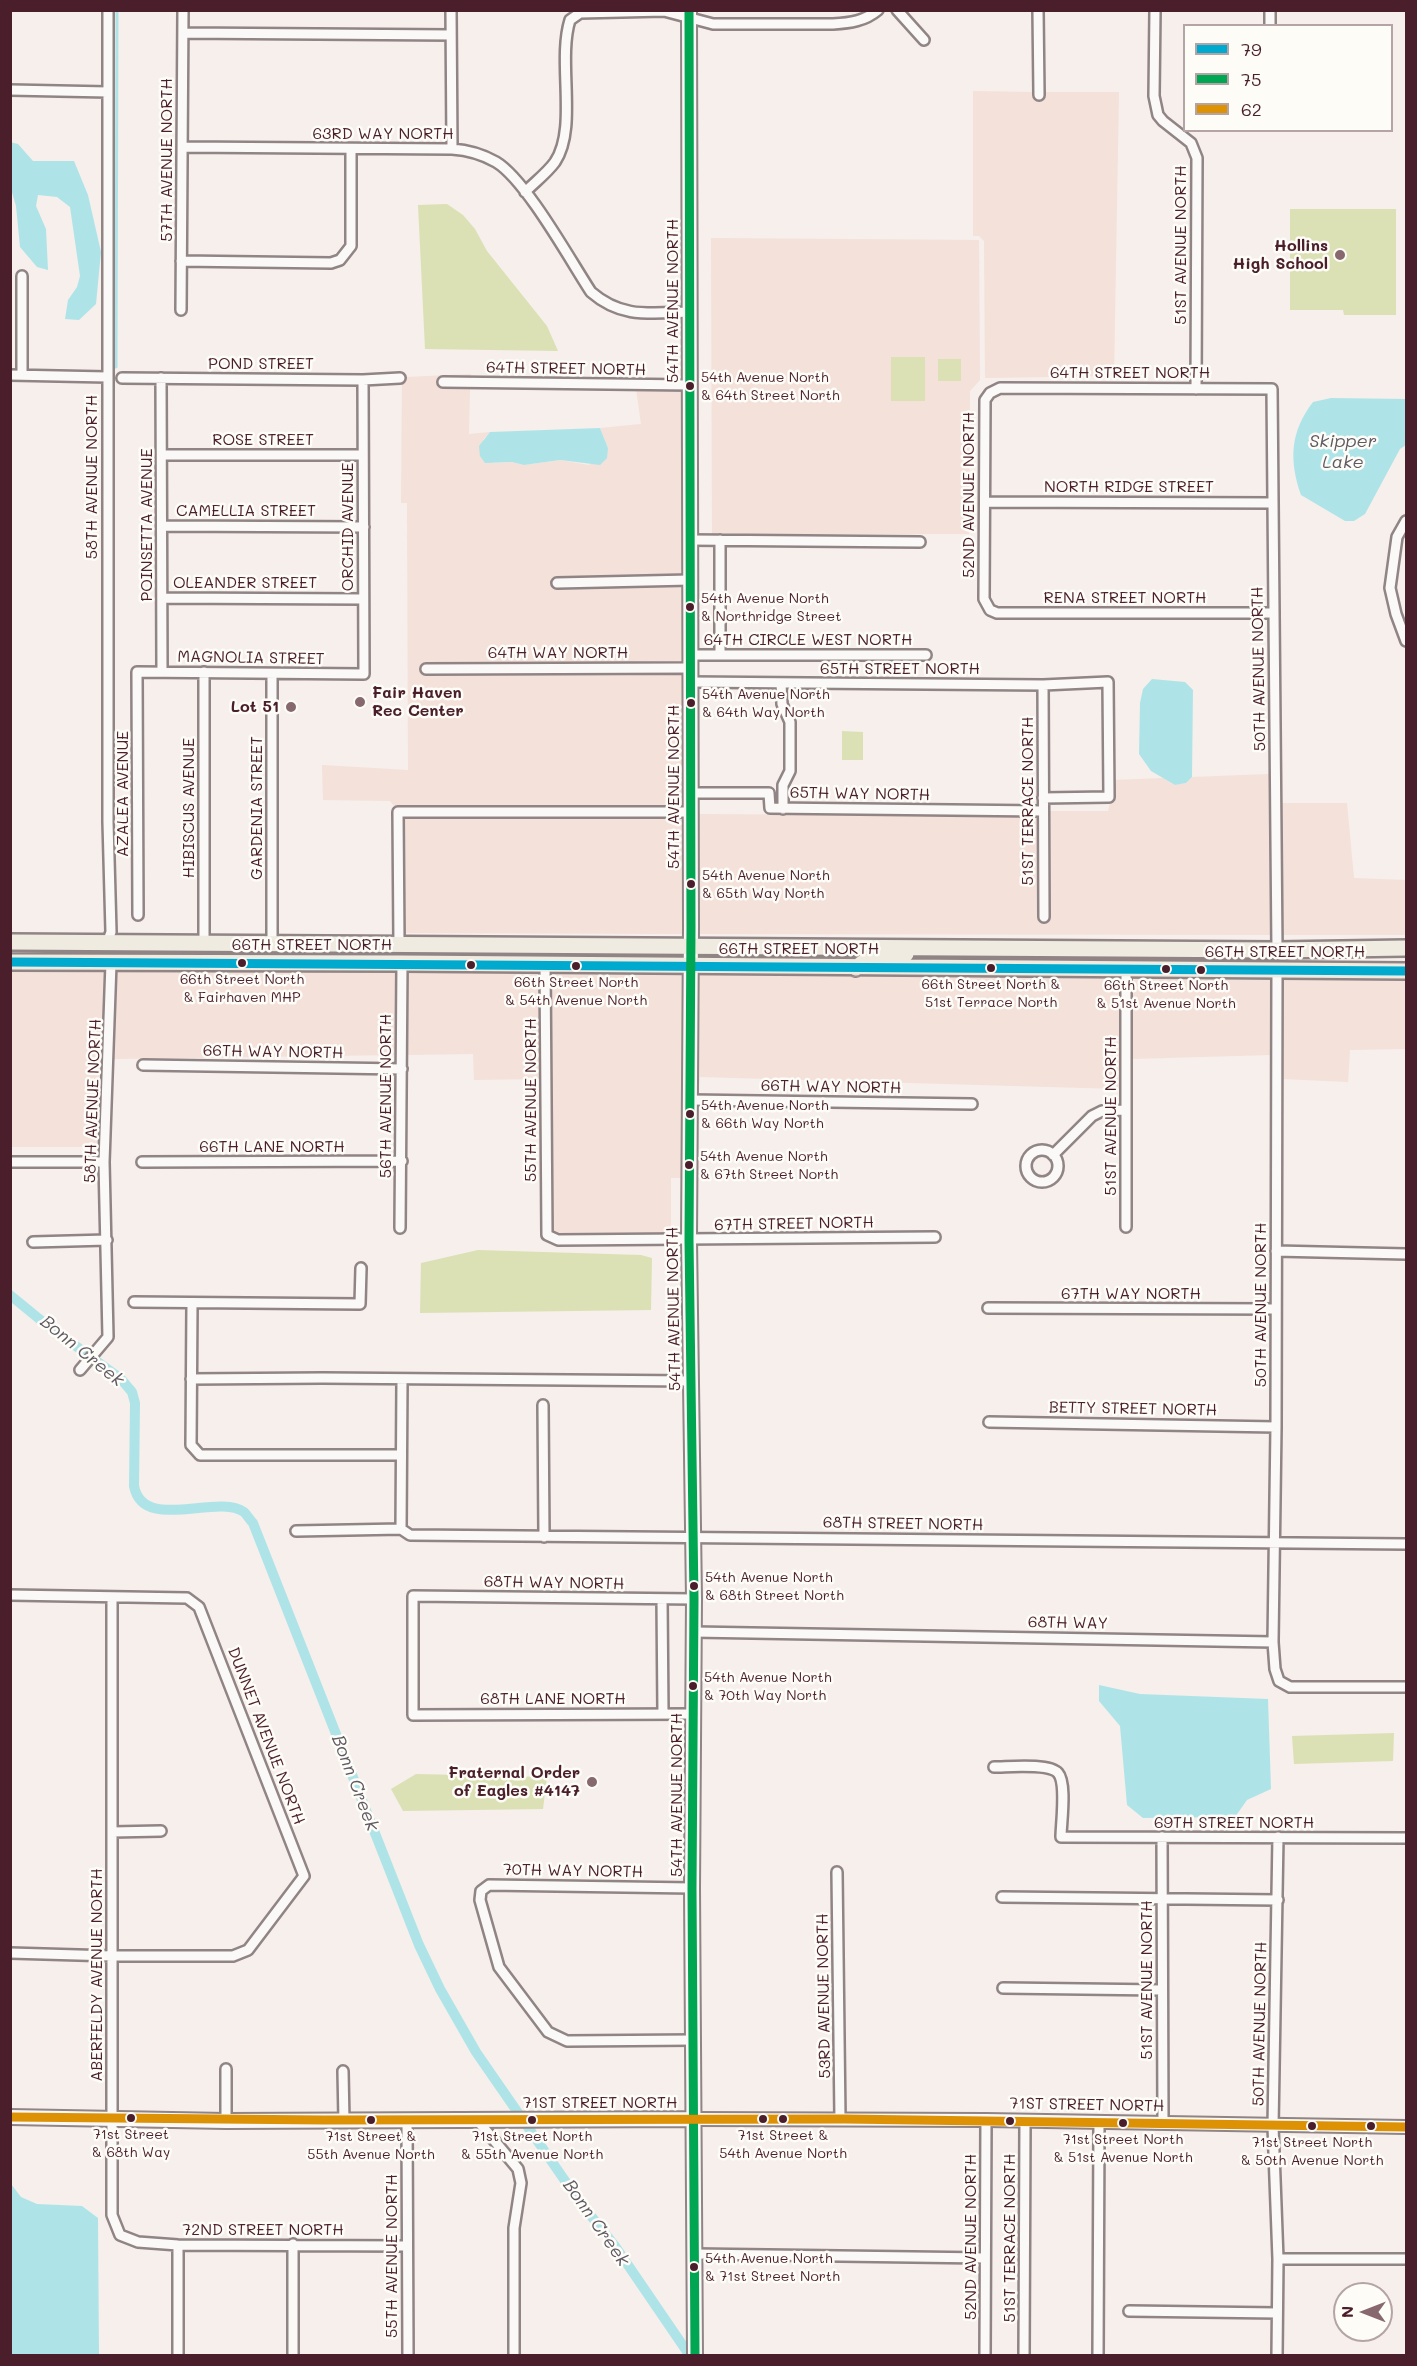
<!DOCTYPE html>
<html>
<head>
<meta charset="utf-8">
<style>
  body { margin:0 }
  #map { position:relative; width:1417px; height:2366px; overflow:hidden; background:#f6efeb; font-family:Mali,sans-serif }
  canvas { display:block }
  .frame { position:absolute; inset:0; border:12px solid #4a1f2b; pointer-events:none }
  .legend { position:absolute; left:1183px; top:24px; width:210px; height:108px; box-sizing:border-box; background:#fdfcf7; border:2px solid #b5a4a5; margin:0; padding:8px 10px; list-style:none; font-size:18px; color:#4a1f2b }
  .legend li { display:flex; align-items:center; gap:12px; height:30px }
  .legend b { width:30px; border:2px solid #b5a4a5 }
  .north { position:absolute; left:1333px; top:2282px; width:60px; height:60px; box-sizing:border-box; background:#fdfcf7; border:2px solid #b5a4a5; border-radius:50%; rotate:270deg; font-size:16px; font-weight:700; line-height:24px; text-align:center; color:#4a1f2b }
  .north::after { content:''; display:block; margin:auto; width:21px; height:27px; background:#86686e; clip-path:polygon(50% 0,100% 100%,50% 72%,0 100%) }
</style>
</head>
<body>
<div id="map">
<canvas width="1417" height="2366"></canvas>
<div class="frame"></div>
<ul class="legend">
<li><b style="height:8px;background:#00a9ce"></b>79</li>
<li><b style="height:8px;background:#00a651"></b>75</li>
<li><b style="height:8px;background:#dd9206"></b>62</li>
</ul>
<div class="north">N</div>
</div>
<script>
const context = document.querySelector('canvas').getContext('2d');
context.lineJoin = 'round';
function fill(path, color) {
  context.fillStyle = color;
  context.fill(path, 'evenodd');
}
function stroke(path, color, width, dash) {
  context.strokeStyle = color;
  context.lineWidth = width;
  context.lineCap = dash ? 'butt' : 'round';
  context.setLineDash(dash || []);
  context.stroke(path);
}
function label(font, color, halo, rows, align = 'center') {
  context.font = font + ' Mali,sans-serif';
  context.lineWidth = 5;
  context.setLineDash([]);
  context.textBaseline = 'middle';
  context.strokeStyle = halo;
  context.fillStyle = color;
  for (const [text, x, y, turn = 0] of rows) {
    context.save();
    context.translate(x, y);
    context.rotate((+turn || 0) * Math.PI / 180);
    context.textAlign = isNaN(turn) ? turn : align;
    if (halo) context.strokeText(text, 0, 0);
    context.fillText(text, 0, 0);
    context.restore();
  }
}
fill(new Path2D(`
  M973 91 1033 92 1034 100H1044V92H1119L1114 376 985 378 984 241 979 236H973Z
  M711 238 979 240 980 373V380L970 391 969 534H712Z
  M471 374V378H437V387L470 388 469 434 490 432 483 440 493 463 512 462 524 465 560 460 589 465 608 448 600 428 641 424 636 389 684 390V575L552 579V588L684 585 685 663 421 664 420 673H685V807H395L390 801 323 800 322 765 408 770 407 503H401L402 383 406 382 405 377Z
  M1269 774 1271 935 697 934V814L1037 816 1038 922H1049L1048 811H1108L1110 802H1115L1114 780 1163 778 1175 785 1186 783 1192 777Z
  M1281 803H1347L1354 878 1406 880V935H1283Z
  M404 817H685V934L405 933Z
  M11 970H106L99 1147H11Z
  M117 970 396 972V1055L114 1059Z
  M407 972H540V1079L474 1080 473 1054 407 1055Z
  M551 972 685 973 684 1178H671V1235H559L552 1232Z
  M697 973 1120 976V1086L1119 1089 700 1077 698 1095H696Z
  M1131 976 1271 977V1055L1131 1059Z
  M1282 977 1406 979V1049L1350 1050 1348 1082 1282 1079Z`), '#f3e1da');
fill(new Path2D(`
  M447 204 463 215 475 229 487 251 547 326 558 351 425 349 418 205Z
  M1290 209H1396V315H1344L1343 310H1290Z
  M891 357H925V401H891Z
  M938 359H961V381H938Z
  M842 731 863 732V760H842Z
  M478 1250 641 1255 652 1258 651 1310 420 1313 421 1263Z
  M1394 1733 1393 1761 1294 1764 1292 1736Z
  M416 1774 547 1777 543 1809 403 1811 391 1789Z`), '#dbe1b5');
fill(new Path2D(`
  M10 142 18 144 33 161H74L88 195 101 252 96 304 79 320 65 319 68 300 77 287 80 276 70 207 57 197 38 195 36 206 46 229 48 270 37 267 20 247 16 206 11 189Z
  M1331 398 1406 399V445L1400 449 1365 514 1354 521H1345L1301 495C1289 460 1290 432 1313 402Z
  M600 428 608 448 607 458 600 465 560 460 524 465 512 462 485 463 480 456 479 446 490 432Z
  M1152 679 1185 682 1193 690 1192 777 1186 783 1175 785 1151 771 1139 754 1140 703 1143 689Z
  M1099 1685 1140 1694 1268 1699 1271 1789 1247 1800 1235 1817 1143 1818 1127 1805 1120 1726 1099 1701Z
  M11 2184 21 2197 37 2204 82 2206 98 2218 99 2355H11Z`), '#aee4e8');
stroke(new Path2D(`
  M116 367 117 10`), '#aee4e8', 3);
stroke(new Path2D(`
  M10 1295 43 1322 121 1379 132 1392 135 1403 134 1486C143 1533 217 1493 244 1512 247 1515 250 1520 253 1523L419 1945 440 1989 476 2052 579 2201 615 2246 690 2356`), '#aee4e8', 10);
const minor = new Path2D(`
  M451 10 452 149
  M897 10 924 40
  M1038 10 1039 95
  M1155 10 1154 96 1158 115 1163 121 1191 143 1197 158 1196 389
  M1270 10V26
  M183 33 451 35
  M10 90 108 92
  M182 147 452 149C467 150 482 154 496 162 526 180 570 260 591 292 622 319 651 313 689 312
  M525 192C535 182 547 173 555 162 578 128 557 61 570 20L580 13 664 11 713 24H833C850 23 865 21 878 10
  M181 261 331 263 340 260 351 246V149
  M22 276V375
  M181 310 183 10
  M10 375 107 377
  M122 378 363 380 400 378
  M161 378 162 671
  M443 382 690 385
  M162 455H363
  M985 502 1273 503
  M1406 521 1397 537 1390 588 1396 614 1406 641
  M163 526 364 527
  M690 540 920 542
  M557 583 690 580
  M163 598 363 599
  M1273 613H997L990 610 984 599 985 400 990 393 1000 388 1272 389 1277 950
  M690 655H926
  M720 655V540
  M426 669 690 668
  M204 672V943
  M272 674V943
  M690 682 1043 685 1108 682 1109 797 1043 798
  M781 683 782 704 790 722V771L783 785V809
  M1043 685 1044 917
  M691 793H769L770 808 1042 811
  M138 915 137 672 364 674 363 380
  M107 943 111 932 108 822V10
  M399 944 398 812H691
  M545 964 547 1235 558 1240 935 1237
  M1277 969 1276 1427 1273 1642 1275 1669 1279 1681 1290 1687H1406
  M1126 970V1227
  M143 1065 402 1069
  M690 1100 972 1104
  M1026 1166a16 16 0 1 1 32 0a16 16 0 1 1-32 0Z
  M1053 1155 1092 1116 1102 1111 1126 1110
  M10 1162H104
  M142 1162 402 1161
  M400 1228 402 963
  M33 1242 107 1240
  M1276 1251 1406 1254
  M134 1302 360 1304 361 1268
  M192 1303 191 1445 200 1455H401
  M988 1308 1275 1309
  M80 1370 108 1337 104 1162 111 963
  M191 1379 323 1378 692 1381
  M543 1405 544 1537
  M989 1422 1276 1427
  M401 1529 410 1535 1406 1544
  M401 1529 402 1380
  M296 1531 401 1529
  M10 1595 187 1598 199 1607 304 1876 248 1950 233 1956H112L10 1953
  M112 1597V2215L120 2235 138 2242 178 2245 407 2246
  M662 1599 663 1714
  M694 1632 1273 1642
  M694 1714 413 1715V1596L694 1599
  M994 1767C1009 1767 1049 1763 1058 1773 1067 1783 1061 1824 1061 1837L1406 1838
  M112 1832 161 1831
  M1162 1837 1163 2123
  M837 1872 840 2119
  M692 1888 489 1885 481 1891 480 1900 499 1967 548 2032 567 2041 694 2040
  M1002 1897 1278 1900
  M1003 1988 1161 1990
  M226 2069V2121
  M343 2071 344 2121
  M407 2121 408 2356
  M478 2121 518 2169 521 2183 514 2228V2356
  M293 2244V2356
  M178 2245V2356
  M695 2254 985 2258
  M1278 2259H1406
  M1129 2311 1277 2313
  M985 2356 986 2120
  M1024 2356 1025 2121
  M1098 2356 1099 2123
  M1277 2356 1278 2259 1273 2126 1278 1837`);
const tertiary = new Path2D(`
  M695 2119 986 2120 1406 2127`);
const secondary = new Path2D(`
  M689 10 691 927 689 1240 694 1599 692 1888 695 2356
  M10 2117 226 2121 695 2119`);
const primary = new Path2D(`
  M10 942 1277 950 1406 948
  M10 962 402 963 1406 971
  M856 968 870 957H899L906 954`);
stroke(minor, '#908485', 14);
stroke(tertiary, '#908485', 16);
stroke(secondary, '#908485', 18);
stroke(primary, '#908485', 20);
stroke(minor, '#faf9f7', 9);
stroke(tertiary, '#faf9f7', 12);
stroke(secondary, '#faf9f7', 14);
stroke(primary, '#efebe0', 15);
stroke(new Path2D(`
  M10 962 1406 971`), '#00a9ce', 9);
stroke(new Path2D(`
  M689 10 691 927 689 1240 694 1599 692 1888 695 2356`), '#00a651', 9);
stroke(new Path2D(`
  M10 2117 324 2120 845 2119 1406 2127`), '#dd9206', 9);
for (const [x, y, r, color] of [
  [1340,255,6,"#86686e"],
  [690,386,5,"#4a1f2b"],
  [690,607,5,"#4a1f2b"],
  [360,702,6,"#86686e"],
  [691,703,5,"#4a1f2b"],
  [291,707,6,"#86686e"],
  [691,884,5,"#4a1f2b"],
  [242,963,5,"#4a1f2b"],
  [471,965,5,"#4a1f2b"],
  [576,966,5,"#4a1f2b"],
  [991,968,5,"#4a1f2b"],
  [1166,969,5,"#4a1f2b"],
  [1201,970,5,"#4a1f2b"],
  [690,1114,5,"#4a1f2b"],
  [689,1165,5,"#4a1f2b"],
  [694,1586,5,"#4a1f2b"],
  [693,1686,5,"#4a1f2b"],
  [592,1782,6,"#86686e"],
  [131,2118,5,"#4a1f2b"],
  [763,2119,5,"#4a1f2b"],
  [783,2119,5,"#4a1f2b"],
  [371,2120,5,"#4a1f2b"],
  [532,2120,5,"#4a1f2b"],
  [1010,2121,5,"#4a1f2b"],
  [1123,2123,5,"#4a1f2b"],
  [1312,2126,5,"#4a1f2b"],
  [1371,2126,5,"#4a1f2b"],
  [694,2267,5,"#4a1f2b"]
]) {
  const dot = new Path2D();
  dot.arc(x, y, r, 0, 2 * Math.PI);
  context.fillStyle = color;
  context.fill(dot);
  stroke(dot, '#fdfcf7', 2);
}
label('14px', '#4a1f2b', '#fdfcf7', [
  ["54th Avenue North",701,378,"left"],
  ["& 64th Street North",701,396,"left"],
  ["54th Avenue North",701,599,"left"],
  ["& Northridge Street",701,617,"left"],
  ["54th Avenue North",702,695,"left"],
  ["& 64th Way North",702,713,"left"],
  ["54th Avenue North",702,876,"left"],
  ["& 65th Way North",702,894,"left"],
  ["66th Street North",242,980],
  ["& Fairhaven MHP",242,998],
  ["66th Street North",576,983],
  ["& 54th Avenue North",576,1001],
  ["66th Street North &",991,985],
  ["51st Terrace North",991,1003],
  ["66th Street North",1166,986],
  ["& 51st Avenue North",1166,1004],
  ["54th Avenue North",701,1106,"left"],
  ["& 66th Way North",701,1124,"left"],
  ["54th Avenue North",700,1157,"left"],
  ["& 67th Street North",700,1175,"left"],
  ["54th Avenue North",705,1578,"left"],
  ["& 68th Street North",705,1596,"left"],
  ["54th Avenue North",704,1678,"left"],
  ["& 70th Way North",704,1696,"left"],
  ["71st Street",131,2135],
  ["& 68th Way",131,2153],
  ["71st Street &",783,2136],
  ["54th Avenue North",783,2154],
  ["71st Street &",371,2137],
  ["55th Avenue North",371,2155],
  ["71st Street North",532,2137],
  ["& 55th Avenue North",532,2155],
  ["71st Street North",1123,2140],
  ["& 51st Avenue North",1123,2158],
  ["71st Street North",1312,2143],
  ["& 50th Avenue North",1312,2161],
  ["54th Avenue North",705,2259,"left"],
  ["& 71st Street North",705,2277,"left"]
]);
label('16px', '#4a1f2b', '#fdfcf7', [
  ["63RD WAY NORTH",383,134],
  ["57TH AVENUE NORTH",167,160,-90],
  ["51ST AVENUE NORTH",1181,245,-90],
  ["54TH AVENUE NORTH",673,301,-90],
  ["POND STREET",261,364],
  ["64TH STREET NORTH",566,369,1],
  ["64TH STREET NORTH",1130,373],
  ["ROSE STREET",263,440],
  ["58TH AVENUE NORTH",92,477,-90],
  ["NORTH RIDGE STREET",1129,487],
  ["52ND AVENUE NORTH",969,495,-90],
  ["CAMELLIA STREET",246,511],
  ["POINSETTA AVENUE",147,525,-90],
  ["ORCHID AVENUE",348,527,-90],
  ["OLEANDER STREET",245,583],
  ["RENA STREET NORTH",1125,598],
  ["64TH CIRCLE WEST NORTH",808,640],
  ["64TH WAY NORTH",558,653],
  ["MAGNOLIA STREET",251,658,1],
  ["65TH STREET NORTH",900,669],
  ["50TH AVENUE NORTH",1259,669,-91],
  ["54TH AVENUE NORTH",674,787,-90],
  ["AZALEA AVENUE",123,794,-90],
  ["65TH WAY NORTH",860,794,1],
  ["51ST TERRACE NORTH",1028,801,-90],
  ["HIBISCUS AVENUE",189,808,-90],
  ["GARDENIA STREET",257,808,-90],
  ["66TH STREET NORTH",312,945],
  ["66TH STREET NORTH",799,949],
  ["66TH STREET NORTH",1285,952],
  ["66TH WAY NORTH",273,1052,1],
  ["66TH WAY NORTH",831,1087,1],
  ["56TH AVENUE NORTH",386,1096,-90],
  ["55TH AVENUE NORTH",531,1100,-90],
  ["58TH AVENUE NORTH",93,1101,-88],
  ["51ST AVENUE NORTH",1111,1116,-90],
  ["66TH LANE NORTH",272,1147],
  ["67TH STREET NORTH",794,1224,-1],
  ["67TH WAY NORTH",1131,1294],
  ["50TH AVENUE NORTH",1261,1305,-90],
  ["54TH AVENUE NORTH",674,1309,-91],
  ["BETTY STREET NORTH",1133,1409,1],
  ["68TH STREET NORTH",903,1524,1],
  ["68TH WAY NORTH",554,1583,1],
  ["68TH WAY",1068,1623,1],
  ["68TH LANE NORTH",553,1699],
  ["DUNNET AVENUE NORTH",266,1736,69],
  ["54TH AVENUE NORTH",677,1795,-90],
  ["69TH STREET NORTH",1234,1823],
  ["70TH WAY NORTH",573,1871,1],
  ["ABERFELDY AVENUE NORTH",97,1975,-90],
  ["51ST AVENUE NORTH",1147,1980,-90],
  ["53RD AVENUE NORTH",824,1996,-91],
  ["50TH AVENUE NORTH",1260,2024,-89],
  ["71ST STREET NORTH",600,2103],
  ["71ST STREET NORTH",1087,2105,1],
  ["72ND STREET NORTH",263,2230],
  ["52ND AVENUE NORTH",971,2237,-90],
  ["51ST TERRACE NORTH",1010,2238,-90],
  ["55TH AVENUE NORTH",392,2256,-90]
]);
label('bold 16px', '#4a1f2b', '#fdfcf7', [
  ["Hollins",1328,246],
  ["High School",1328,264],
  ["Fair Haven",372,693,"left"],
  ["Rec Center",372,711,"left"],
  ["Lot 51",279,707],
  ["Fraternal Order",580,1773],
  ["of Eagles #4147",580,1791]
], 'right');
label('italic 18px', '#5f5963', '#fdfcf7', [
  ["Skipper",1343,441],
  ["Lake",1343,462],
  ["Bonn Creek",82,1351,39],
  ["Bonn Creek",355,1783,69],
  ["Bonn Creek",596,2223,55]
]);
</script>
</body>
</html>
